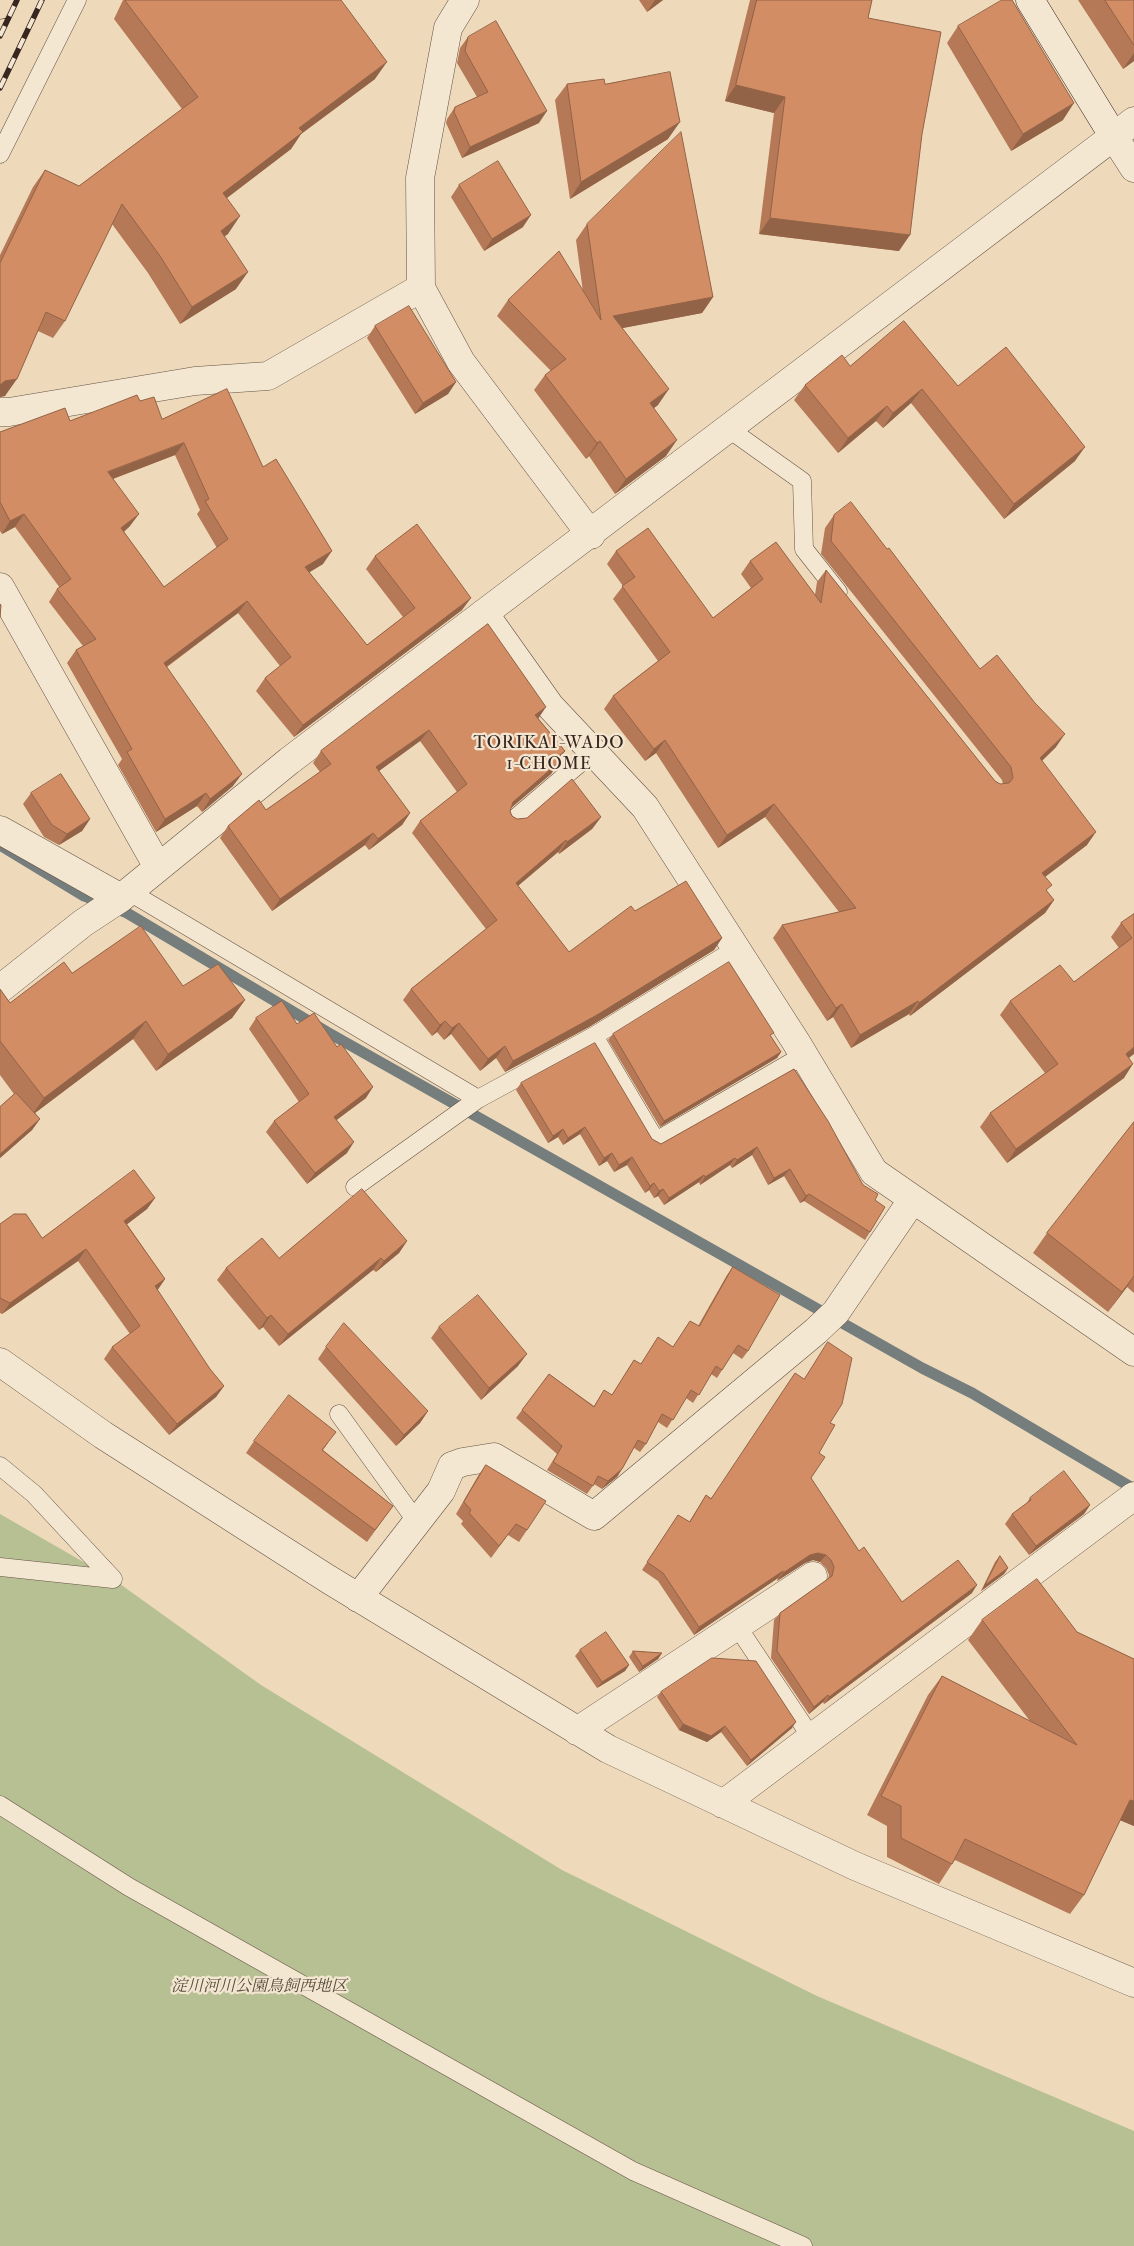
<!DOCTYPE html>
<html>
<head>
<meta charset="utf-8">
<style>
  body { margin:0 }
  canvas { display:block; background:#eedaba }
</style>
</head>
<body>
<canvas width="1134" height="2246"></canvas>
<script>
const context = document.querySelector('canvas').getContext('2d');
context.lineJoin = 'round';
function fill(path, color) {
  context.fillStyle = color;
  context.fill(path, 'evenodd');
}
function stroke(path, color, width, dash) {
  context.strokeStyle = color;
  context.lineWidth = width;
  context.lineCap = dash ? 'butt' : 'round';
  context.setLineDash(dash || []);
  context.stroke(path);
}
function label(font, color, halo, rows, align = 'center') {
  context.font = font + ' "IM FELL French Canon","Noto Serif JP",serif';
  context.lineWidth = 4.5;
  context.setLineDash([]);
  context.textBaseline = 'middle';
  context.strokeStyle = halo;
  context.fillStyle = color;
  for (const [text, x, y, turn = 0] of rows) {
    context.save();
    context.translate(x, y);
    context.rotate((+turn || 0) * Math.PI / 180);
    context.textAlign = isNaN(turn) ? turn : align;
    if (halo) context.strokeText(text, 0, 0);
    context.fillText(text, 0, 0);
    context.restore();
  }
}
fill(new Path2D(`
  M0 1514 113 1579 261 1685 562 1870 817 1996 1134 2131V2246H0Z`), '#b6c092');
stroke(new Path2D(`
  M0 845 84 896 127 913 327 1032 922 1368 972 1393 1134 1489`), '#757d7d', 11);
const lane = new Path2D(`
  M0 154 77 0
  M729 429 802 481 804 549 838 592
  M512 821 593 752
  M128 891 478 1099 594 1036 736 949
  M594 1036 656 1141 804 1055
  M355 1187 478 1099
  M339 1414 417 1522
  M0 1466 34 1494 113 1579
  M0 1567 113 1579
  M737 1626 811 1737
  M0 1805 129 1887 633 2171 803 2246`);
const street = new Path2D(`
  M465 0 448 28 420 178 421 288 461 362 591 535
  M1114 137 1134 168
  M0 412H9L195 381 268 376 421 288
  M0 587 158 867
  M484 613 550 706 645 807 796 1042 874 1172 1134 1352
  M0 830 121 898
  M0 989 83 923 121 898 289 761 1134 121
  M0 1362 103 1435 328 1579 608 1749 855 1866 1134 1983
  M358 1598 441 1491 452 1466 463 1462 494 1457 594 1516 816 1331 836 1312 913 1199
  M577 1731 813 1576
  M723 1804 1134 1496`);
const secondary = new Path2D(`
  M1030 0 1114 137`);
const primary = new Path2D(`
  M0 5 3 0`);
stroke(lane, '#655246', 19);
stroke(street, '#655246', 29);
stroke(secondary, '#37251f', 29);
stroke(primary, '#37251f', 29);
stroke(lane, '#f4e7d2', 18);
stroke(street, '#f4e7d2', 28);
stroke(secondary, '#f4e7d2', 28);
stroke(primary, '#eedaba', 28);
const rail = new Path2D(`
  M0 36 17 0
  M0 88 42 0`);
stroke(rail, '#37251f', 5.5);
stroke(rail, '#f4e7d2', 4, [11]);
fill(new Path2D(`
  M123 0H341L375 79 301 134 291 149 227 198 228 234 224 236 236 289 180 324 148 273 112 224 65 321 53 338 38 331 5 396 0 397V255L33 187 45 170 79 186 182 109 114 19Z
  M639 0H663L647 12Z
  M750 0H872L868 18 899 251 759 234 774 113 725 101Z
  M1078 0H1134V61L1123 69Z
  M958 26 1063 120 1011 151 947 43Z
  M468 37 539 123 462 158 446 123 447 119 455 107 477 97 457 63 460 48Z
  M567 84 668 139 570 199 555 100Z
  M459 185 523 227 484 251 451 197Z
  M587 224 713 297 702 313 622 328 658 405 654 408 666 456 615 494 589 456 586 459 534 390 545 375 551 371 497 316 508 300 583 292 576 240Z
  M375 326 456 382 448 394 415 414 367 338Z
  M850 366 958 386 1075 461 1004 519 911 403 883 428 876 421 838 453 794 400 805 385Z
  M140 401 162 419 263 467 323 564 309 572 367 645 403 617 366 569 375 556 462 610 294 737 256 691 265 678 280 666 238 613 167 667 233 786 202 812 197 806 156 832 118 765 122 759 67 663 76 650 83 646 49 602 57 589 60 588 15 527 2 534 0 531V432L70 421ZM175 455 200 510 197 514 217 548 164 587 124 532 130 526 113 479Z
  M834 515 980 669 1056 747 1042 761 1087 845 1045 877 1047 892 1054 900 1045 913 910 1016 909 1014 851 1048 833 1017 827 1021 773 938 782 925 839 912 765 817 718 848 656 753 645 761 604 709 613 696 658 661 613 599 623 586 607 564 616 551 713 618 751 588 741 574 750 561 815 595 817 582 826 570 995 781 1000 784H1003L1002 780 821 554 825 528Z
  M488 624 538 718 565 751 558 760 551 774 511 808 510 811 512 816 517 819 601 817 592 829 559 854 558 852 518 886 569 952 635 911 722 938 714 950 589 1027 505 1072 496 1058 480 1071 451 1034 444 1040 437 1032 432 1036 403 1000 411 989 486 929 412 833 420 821 457 792 420 741 379 771 410 813 402 825 369 850 365 845 272 911 220 838 228 826 266 810 320 772 313 763 321 751Z
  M31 793 90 819 82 831 59 845 44 837 23 804Z
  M1134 914 1129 1058 1124 1078 1007 1163 980 1127 990 1113 1045 1073 1000 1015 1010 1001 1074 982 1119 948 1111 937 1121 923Z
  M72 973 183 986 245 1000 232 1018 156 1071 133 1039 35 1113 40 1119 32 1130 0 1158V1107L14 1094 0 1075V989L10 1003Z
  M256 1018 297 1024 366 1098 336 1120 347 1153 307 1184 266 1132 274 1121 299 1102 249 1029Z
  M613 1034 771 1037 781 1052 777 1058 660 1127 608 1040Z
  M794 1069 863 1185 875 1200 870 1232 865 1240 804 1201 800 1203 784 1176 768 1185 752 1155 732 1168 730 1165 700 1185 699 1182 664 1205 658 1196 654 1198 649 1190 645 1193 627 1165 614 1172 607 1161 599 1166 580 1134 563 1145 558 1137 548 1143 516 1090 521 1083 652 1139 661 1144Z
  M1134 1122V1293L1127 1287 1108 1312 1033 1253 1047 1233Z
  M155 1198 147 1209 127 1224 165 1279 157 1290 210 1369 224 1386 216 1397 169 1435 104 1359 112 1347 130 1334 78 1261 2 1314 0 1313V1224L42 1238Z
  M407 1241 399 1253 376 1272 373 1270 279 1346 263 1327 259 1330 217 1280 226 1268Z
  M733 1267 748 1351 742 1359 733 1353 717 1378 711 1374 693 1403 686 1398 667 1428 658 1422 646 1444 640 1452 634 1448 622 1469 617 1477 602 1489 594 1484 587 1494 547 1470 557 1454 516 1418 549 1374 594 1406 604 1390 612 1395 634 1360 641 1364 658 1337 673 1347 690 1321 698 1326 727 1275Z
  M439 1327 518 1366 481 1400 431 1338Z
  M326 1347 428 1411 420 1423 396 1446 318 1359Z
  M830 1423 819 1453 811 1478 859 1551 902 1602 972 1593 824 1704 823 1702 809 1714 771 1658 774 1620 780 1613 828 1579 829 1575 826 1568 820 1562 813 1560 805 1563 777 1581 778 1578 694 1635 658 1581 642 1570 678 1515 689 1522 706 1495 711 1498Z
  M254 1441 328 1443 323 1450 393 1506 367 1542 246 1453Z
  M486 1465 527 1530 519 1542 508 1535 491 1558 461 1524 463 1521 456 1514 478 1476Z
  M1030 1498 1090 1505 1084 1514 1029 1555 1005 1524 1012 1514 1026 1504Z
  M1000 1556 1008 1568 1004 1574 981 1591 995 1562Z
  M982 1620 1077 1632 1134 1659V1826L1120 1820 1084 1895 1070 1914 955 1860 952 1864 939 1884 887 1857V1826L867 1815 928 1695 942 1676 1030 1721 968 1640Z
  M580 1650 629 1665 625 1671 597 1688 575 1656Z
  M633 1651 662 1653 658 1659 639 1672 629 1657Z
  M661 1692 792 1728 747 1766 721 1732 707 1742 679 1730 657 1697Z`), '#b57957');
fill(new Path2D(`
  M655 0H663L647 12Z
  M1134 53V61L1123 69Z
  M387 62 375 79 301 134 291 149 211 210 223 193 299 128Z
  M736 85 785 97 774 113 725 101Z
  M1074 103 1063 120 1011 151 1023 134Z
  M547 111 539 123 462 158 470 147Z
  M680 122 668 139 570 199 581 182Z
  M531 215 523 227 484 251 492 239Z
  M240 216 228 234 209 248 221 231Z
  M770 218 910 235 899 251 759 234Z
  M248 272 236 289 180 324 192 307Z
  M713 297 702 313 602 332 613 316Z
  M17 379 5 396 0 397V385L5 381Z
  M456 382 448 394 415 414 423 403Z
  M669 389 658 405 639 419 650 403Z
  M922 389 911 403 883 428 893 413Z
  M887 406 876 421 838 453 848 438Z
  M677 440 666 456 615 494 626 479Z
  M600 441 589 456 586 459 597 443Z
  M184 443 175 455 99 484 108 472Z
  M1085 447 1075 461 1004 519 1014 504Z
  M24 514 15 527 2 534 10 521Z
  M139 514 130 526 112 541 121 528Z
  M332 551 323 564 297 580 305 567Z
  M471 598 462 610 294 737 303 725Z
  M247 601 238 613 155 675 164 663Z
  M546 707 538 719 535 715Z
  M429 730 420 741 368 779 376 767Z
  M1065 734 1056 747 1031 771 1040 758Z
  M665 740 656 753 645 761 654 749Z
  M565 751 556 763V758Z
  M559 762 551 774 505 813 513 802Z
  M242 774 233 786 202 812 210 799Z
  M206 793 197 806 156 832 165 819Z
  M774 804 765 817 718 848 727 835Z
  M410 813 402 825 369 850 378 839Z
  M601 817 592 829 559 854 567 842Z
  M90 819 82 831 59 845 67 834Z
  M1096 832 1087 845 1033 886 1042 873Z
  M373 833 365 845 272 911 280 899Z
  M566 840 558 852 507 895 516 883Z
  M1054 900 1045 913 910 1016 919 1003Z
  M722 938 714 950 589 1027 505 1072 513 1061Z
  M245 1000 232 1018 156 1071 168 1054Z
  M918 1001 909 1014 851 1048 860 1035Z
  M842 1004 833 1017 827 1021 836 1008Z
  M146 1021 133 1039 31 1116 44 1098Z
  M445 1021 437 1032 432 1036 440 1025Z
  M459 1023 451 1034 444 1040 452 1028Z
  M505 1046 496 1058 480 1071 488 1059Z
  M1134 1047V1054L1116 1068 1126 1054Z
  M781 1052 777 1058 660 1127 664 1121Z
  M1133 1064 1124 1078 1007 1163 1016 1149Z
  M373 1087 366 1098 326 1128 334 1117Z
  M40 1119 32 1130 0 1158V1154Z
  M585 1127 580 1134 563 1145 568 1138Z
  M563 1129 558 1137 548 1143 553 1136Z
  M354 1142 347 1153 307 1184 315 1173Z
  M757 1147 752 1155 732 1168 737 1160Z
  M612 1153 607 1161 599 1166 604 1158Z
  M632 1157 627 1165 614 1172 619 1165Z
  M735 1158 730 1165 700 1185 705 1177Z
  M790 1169 784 1176 768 1185 774 1178Z
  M704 1175 699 1182 664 1205 669 1198Z
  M654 1183 649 1190 645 1193 650 1186Z
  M663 1189 658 1196 654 1198 659 1191Z
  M809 1194 804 1201 800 1203 806 1196Z
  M155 1198 147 1209 117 1232 124 1221Z
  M407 1241 399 1253 376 1272 384 1261Z
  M86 1249 78 1261 2 1314 10 1303Z
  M381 1258 373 1270 279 1346 288 1334Z
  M1134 1276 1127 1287 1108 1312 1122 1292Z
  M165 1279 157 1291 155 1286Z
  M271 1315 263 1327 259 1330 267 1318Z
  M527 1354 518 1366 481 1400 489 1388Z
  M224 1386 216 1397 169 1435 177 1424Z
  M428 1411 420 1423 396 1446 404 1435Z
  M622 1469 617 1477 602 1489 608 1481Z
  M1090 1505 1084 1514 1029 1555 1036 1546Z
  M818 1553 826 1555 820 1562 813 1560 805 1563 777 1581 783 1573 810 1555Z
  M1008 1568 1004 1574 981 1591 985 1585Z
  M783 1571 778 1578 694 1635 699 1627Z
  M977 1585 972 1593 824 1704 829 1697Z
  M662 1653 658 1659 639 1672 643 1666Z
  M629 1665 625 1671 597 1688 602 1682Z
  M828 1695 823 1702 809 1714 814 1707Z
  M796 1722 792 1728 747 1766 751 1760Z
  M683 1724 725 1726 721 1732 707 1742 679 1730Z
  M1130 1800 1134 1801V1826L1117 1819Z`), '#936347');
const building = new Path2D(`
  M126 0H341L387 62 299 128 303 132 223 193 240 216 221 231 248 272 192 307 160 256 122 204 65 321 46 312 17 379 5 381 0 385V263L45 170 79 186 198 97 126 2Z
  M757 0H872L868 18 941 32 922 134 910 235 770 218 785 97 736 85Z
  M1002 0H1012L1074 103 1023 134 958 26Z
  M1105 0H1134V45Z
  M496 21 547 111 470 147 454 112 455 107 488 92 465 51 468 37Z
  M670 72 680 122 581 182 567 84 604 79 605 84Z
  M681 132 713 297 613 316 669 389 650 403 677 440 626 479 600 441 597 443 545 375 566 359 508 300 559 251 601 320 587 224Z
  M498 161 531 215 492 239 459 185Z
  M409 306 456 382 423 403 375 326Z
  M904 321 958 386 1006 347 1085 447 1014 504 922 389 893 413 887 406 848 438 805 385 842 355 850 366Z
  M227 389 263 467 276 459 332 551 305 567 367 645 415 608 375 556 417 524 471 598 303 725 265 678 291 657 247 601 164 663 242 774 210 799 206 793 165 819 127 752 132 749 76 650 96 639 57 589 71 579 24 514 10 521 0 502V432L65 408 70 421 137 395 140 401 154 397 162 419ZM184 443 209 499 205 501 228 539 164 587 121 528 139 514 108 472Z
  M851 502 887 549 889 548 980 669 997 655 1035 703 1065 734 1040 758 1096 832 1042 873 1052 885 1046 890 1054 900 919 1003 918 1001 860 1035 842 1004 836 1008 782 925 856 908 774 804 727 835 665 740 654 749 613 696 670 652 622 586 635 577 616 551 648 528 713 618 763 579 750 561 776 542 821 603 826 570 995 781 1000 784 1009 783 1013 778 1011 767 831 541 834 515Z
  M0 604 1 605 0 617Z
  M488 624 546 707 535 715 565 751 556 758 559 762 513 802 510 811 512 816 517 819 527 818 572 779 601 817 567 842 566 840 516 883 569 952 631 906 635 911 686 881 722 938 597 1015 513 1061 505 1046 488 1059 459 1023 452 1028 445 1021 440 1025 411 989 497 920 420 821 467 784 429 730 376 767 410 813 378 839 373 833 280 899 228 826 259 800 266 810 331 764 321 751Z
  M61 774 90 819 67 834 52 825 31 793Z
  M1134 914V1047L1126 1054 1133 1064 1016 1149 990 1113 1058 1064 1010 1001 1060 965 1074 982 1132 938 1121 923Z
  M141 926 183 986 218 964 245 1000 168 1054 146 1021 44 1098 0 1041V989L10 1003 64 962 72 973Z
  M729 962 774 1033 770 1035 781 1052 664 1121 613 1034Z
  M282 1001 297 1024 314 1013 337 1047 341 1044 373 1087 334 1117 354 1142 315 1173 274 1121 309 1094 256 1018Z
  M595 1043 652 1139 661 1144 794 1069 828 1121 863 1185 878 1194 875 1200 885 1207 870 1232 809 1194 806 1196 790 1169 774 1178 757 1147 737 1160 735 1158 705 1177 704 1175 669 1198 663 1189 659 1191 654 1183 650 1186 632 1157 619 1165 612 1153 604 1158 585 1127 568 1138 563 1129 553 1136 521 1083Z
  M16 1093 40 1119 0 1154V1107Z
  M1134 1122V1276L1122 1292 1047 1233Z
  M134 1170 155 1198 124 1221 165 1279 155 1286 210 1369 224 1386 177 1424 112 1347 140 1326 86 1249 10 1303 0 1298V1224L14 1214H26L42 1238Z
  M362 1189 407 1241 384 1261 381 1258 288 1334 271 1315 267 1318 226 1268 262 1238 279 1258Z
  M733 1267 780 1295 748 1351 738 1345 722 1370 716 1366 699 1395 691 1390 673 1420 662 1414 646 1444 638 1440 622 1469 608 1481 598 1476 593 1486 553 1462 562 1446 522 1410 549 1374 594 1407 604 1390 612 1395 634 1360 641 1364 658 1337 673 1347 690 1321 699 1326Z
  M478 1295 527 1354 489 1388 439 1327Z
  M344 1323 428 1411 404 1435 326 1347Z
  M828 1342 852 1358 842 1404 830 1423 835 1425 819 1453 825 1457 811 1478 859 1551 864 1547 902 1602 958 1560 977 1585 829 1697 828 1695 814 1707 777 1651 780 1613 832 1576 834 1567 831 1560 826 1555 818 1553 810 1555 783 1573V1571L699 1627 663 1573 647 1562 678 1515 690 1522 706 1495 711 1499 795 1373 804 1379Z
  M289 1395 336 1432 322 1450 393 1506 375 1530 254 1441Z
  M486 1465 546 1501 527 1530 516 1524 499 1546 469 1513 471 1510 464 1502Z
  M1064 1471 1090 1505 1036 1546 1012 1514 1031 1500 1030 1498Z
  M1000 1556 1008 1568 985 1585Z
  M1037 1579 1077 1632 1134 1659V1801L1130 1800 1084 1895 965 1839 952 1864 901 1838V1806L881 1796 942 1676 1077 1745 982 1620Z
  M606 1632 629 1665 602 1682 580 1650Z
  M633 1651 662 1653 643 1666Z
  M712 1658 756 1661 796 1722 751 1760 725 1726 711 1736 683 1724 661 1692Z`);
fill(building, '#d28d65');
stroke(building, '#936347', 1);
label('italic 16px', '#574c3c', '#f4e7d2', [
  ["淀川河川公園鳥飼西地区",259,1987]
]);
context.letterSpacing = '1px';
label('18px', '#37251f', '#f4e7d2', [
  ["TORIKAI-WADO",549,744],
  ["1-CHOME",549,765]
]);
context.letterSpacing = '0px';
</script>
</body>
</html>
